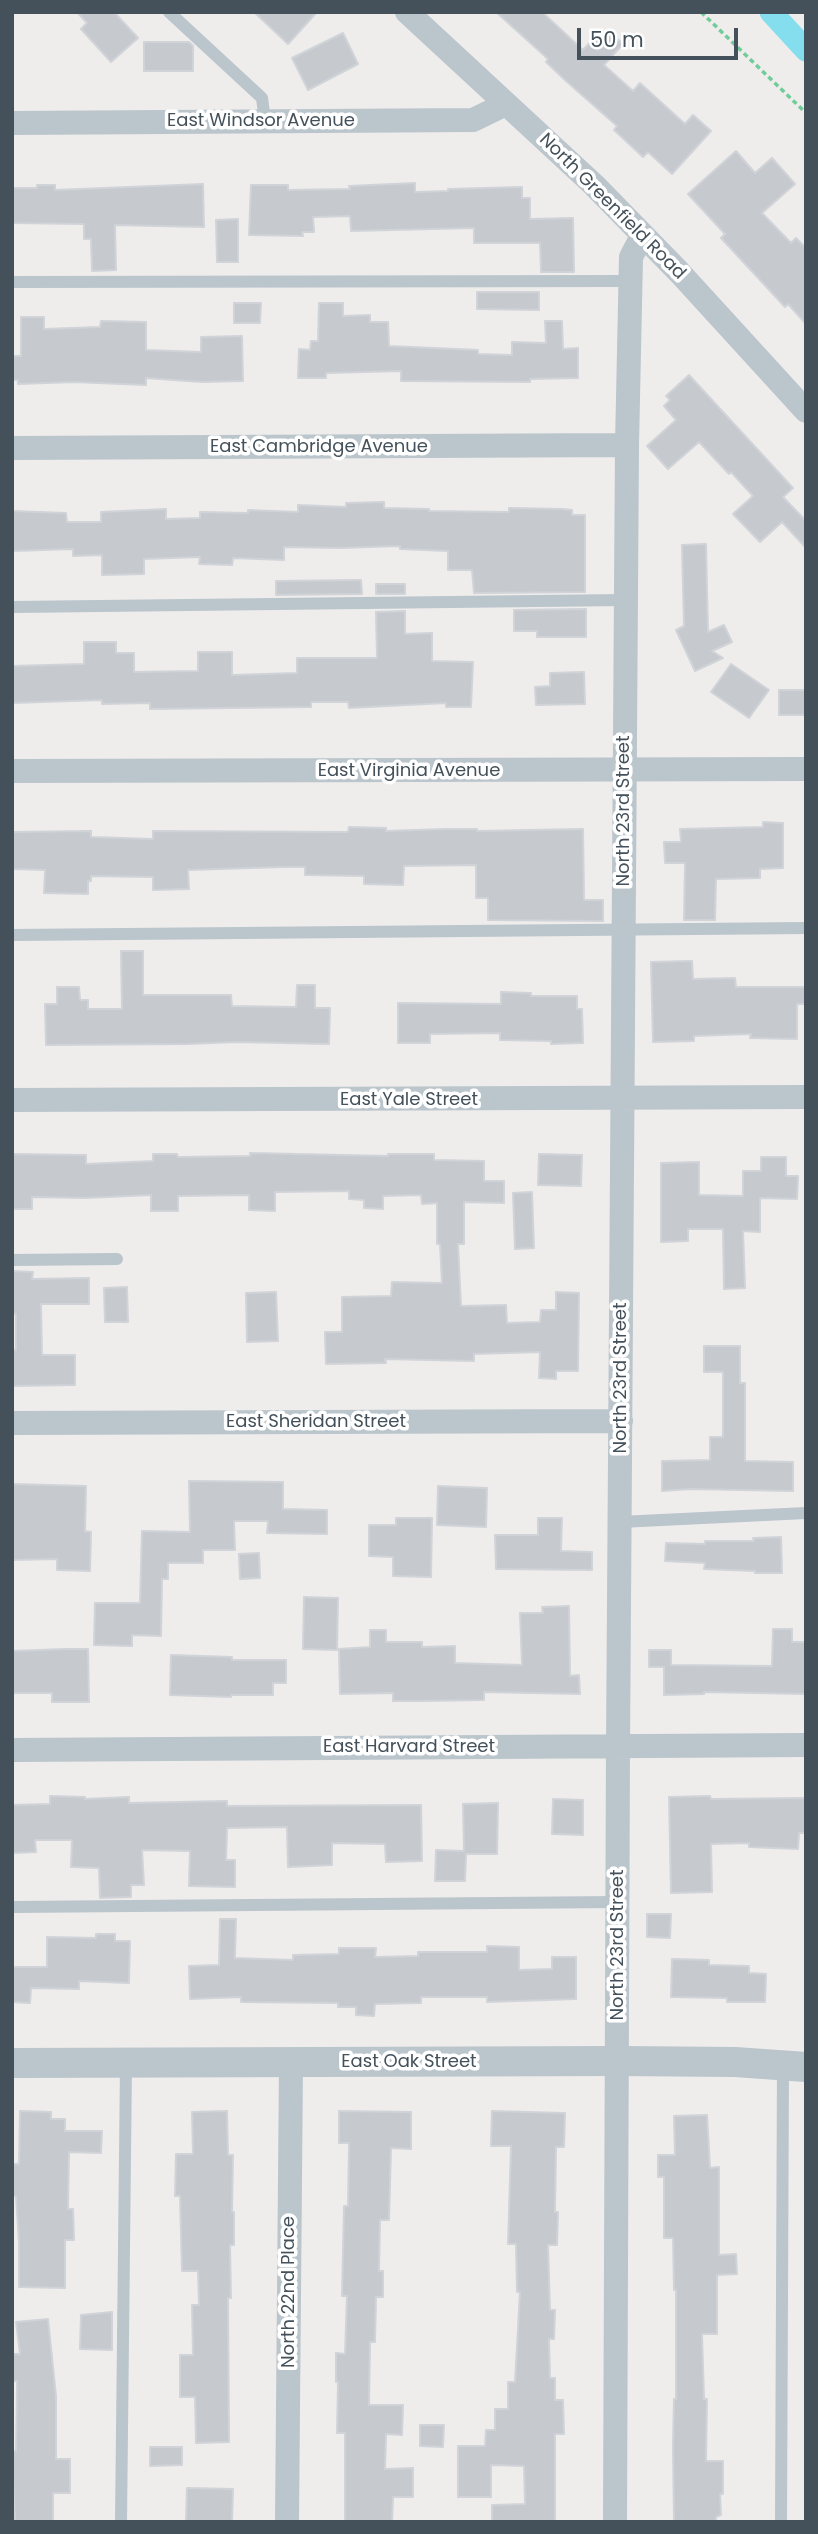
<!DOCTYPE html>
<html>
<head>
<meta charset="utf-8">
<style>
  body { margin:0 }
  #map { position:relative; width:818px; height:2534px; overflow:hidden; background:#efecec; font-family:Poppins,sans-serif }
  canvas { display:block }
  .frame { position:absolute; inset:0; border:14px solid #44515a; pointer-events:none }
  .scale { position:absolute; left:577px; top:28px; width:161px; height:32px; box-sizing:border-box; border:4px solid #44515a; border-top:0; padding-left:9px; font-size:21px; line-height:24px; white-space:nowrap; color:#44515a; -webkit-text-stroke:5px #fff; paint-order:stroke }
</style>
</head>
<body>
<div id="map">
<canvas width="818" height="2534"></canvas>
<div class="frame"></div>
<div class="scale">50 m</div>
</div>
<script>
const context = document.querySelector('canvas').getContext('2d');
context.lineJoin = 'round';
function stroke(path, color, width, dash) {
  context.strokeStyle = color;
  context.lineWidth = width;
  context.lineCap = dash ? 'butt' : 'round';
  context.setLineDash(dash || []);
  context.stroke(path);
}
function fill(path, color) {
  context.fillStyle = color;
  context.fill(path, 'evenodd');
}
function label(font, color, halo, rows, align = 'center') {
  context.font = font + ' Poppins,sans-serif';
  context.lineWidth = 7;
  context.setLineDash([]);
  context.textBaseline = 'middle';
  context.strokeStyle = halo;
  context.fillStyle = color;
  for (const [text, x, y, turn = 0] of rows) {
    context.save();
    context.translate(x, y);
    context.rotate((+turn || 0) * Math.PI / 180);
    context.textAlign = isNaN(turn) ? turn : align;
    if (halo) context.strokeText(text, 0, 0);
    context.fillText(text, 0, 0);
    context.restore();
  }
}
stroke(new Path2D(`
  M771 12 806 50`), '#84deed', 23);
const building = new Path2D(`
  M77 12H114L138 38 111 62 81 29 87 23Z
  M254 12H317L288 44Z
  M496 12H542L583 50 595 37 601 43 611 33 623 44 604 65 633 91 640 83 685 124 693 115 711 131 672 174 648 152 643 157 614 130 617 126 566 81 546 62 548 59Z
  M343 33 358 64 308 90 292 58Z
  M144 42H189L193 46V71H144Z
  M736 151 755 173 772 158 795 184 762 213 791 243 796 238 806 248V324L788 304 785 307 721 238 725 234 688 194Z
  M415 183V192L448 191V189L522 187V198H530V219L573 218 574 272H541L540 243H474V228L351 231 350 216 313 217 314 232H302L303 236 249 235 251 185H288V190L350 189 349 186Z
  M203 184 204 227 115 225 116 270 92 271 91 239H84V224L12 223V188H37V185H55V190Z
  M238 219V262H217L216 220Z
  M477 292H539V310L477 309Z
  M234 303H261L260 323H234Z
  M319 303H343V316L370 315V322H388L389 346 478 350V354L512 355V342L546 343 545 321H562L563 349 578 348V378L530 379V382L401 381V371L326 373V378H298L299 349 310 350 311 341H318Z
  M21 317H44V329L100 327 101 321 146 322V350L201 352V337L242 336 243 381 202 382 146 378V385L74 382 18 384V380H12V356H21Z
  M689 375 793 488 783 497 806 521V548L782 522 760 542 733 514 753 496 731 472 729 474 699 442 668 469 647 446 676 420 664 406 670 400 666 396Z
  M384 502V508L429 509V511L509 512V508L563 509 572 510V515H585V592L474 593 472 570H448V551L400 549V546L340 548 284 547V560L233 558 232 565 199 564 200 557 144 559V574L102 575V555L73 556V549L12 551V511L66 513 67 522H101V512L166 509V519L200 518V512L248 513V510L298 512V505L346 507V503Z
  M706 544 708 632 724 625 732 642 712 651 723 658 695 671 676 630 684 626 682 545Z
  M361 580 362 594 276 595V581Z
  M376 584H405V594H376Z
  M586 609V637H537V631H514V610Z
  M405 611V634L432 633V661L473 662 471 707H446V703L349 708 348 702H311V707L150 709V703L102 704V700L12 703V666L84 664V642H116V653H134V672L198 671V652H232V675L297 673V658H377L376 612Z
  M731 664 769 690 749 718 711 692Z
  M584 672 585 704 536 705 535 687 550 686V673Z
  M779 690H806V715H779Z
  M763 822 783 823V868L760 869V878L716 879 715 920H684L685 863H665L664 842H681L680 829 763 827Z
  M349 827 386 828V831L445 829H477V831L583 829 584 900H603V921L488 920V898H476V865L404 866 403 885 364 884V876L305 875V867H283L188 870 189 889 153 890V877L91 876V881H88V894L44 893 45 870 12 869V832L91 831V837L153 839V831L348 832Z
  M121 951H143V995H231L232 1006 296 1007 297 985H315V1008H330L329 1044 236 1042 189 1044 46 1045 45 1004H57V987H79L80 1000H88V1009H122Z
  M692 961 693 979 735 978 736 987H806V1004H797V1039L750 1038 751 1034 694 1036V1041L653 1042 651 962Z
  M501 992 531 993V996H577V1009H582L583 1043 551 1044V1041L500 1040V1033L430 1034V1043H398V1003L501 1004Z
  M250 1153 388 1156V1154H434V1160L484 1161V1181H504V1203L464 1202V1244H458L461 1306 506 1305 507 1323 540 1322 541 1310H556V1292L579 1293 578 1371H556V1379L539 1378 540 1352 474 1354V1361L385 1359 386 1363 326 1364 325 1332H342V1297L391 1296 392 1282 442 1283 440 1244H437V1203L422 1204 421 1195 383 1196V1209L364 1208V1200L349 1199V1191L275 1192V1211L249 1210V1195L178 1196V1211H151V1195L85 1198 32 1197V1209H12V1154L86 1155V1164L153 1161V1154H177L178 1157 250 1156Z
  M539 1154 582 1155 581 1186 538 1185Z
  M761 1157H786V1176H798L797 1199 760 1198V1232L743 1231 745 1288 724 1289 723 1229H688V1241L661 1242V1163L699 1162V1195L743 1196V1171H761Z
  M532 1192 534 1248 515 1249 513 1193Z
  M12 1271 33 1272 32 1279 89 1278V1304H41L42 1355H75V1385L12 1386V1350H16V1314L12 1313Z
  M127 1287 128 1322H105L104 1288Z
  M276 1292 278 1341 247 1342 246 1293Z
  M704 1346H740V1383H745V1461L793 1462V1491L690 1489 662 1491V1461L710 1460V1437H723V1372H704Z
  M189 1481 283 1482V1509L327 1510V1534L267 1533 268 1521H234L235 1550H203V1563H168V1579H162L161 1636 132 1635V1646L94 1645 95 1603H140L142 1531 190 1532Z
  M12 1484 86 1486 85 1531 91 1532 90 1571 57 1570V1559L12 1560Z
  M438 1486 487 1488 486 1527 437 1525Z
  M396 1518H432L431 1577 393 1576V1557L369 1556V1525H396Z
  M538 1518H562L561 1551 592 1552V1570L496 1569 495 1535H538Z
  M781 1537 782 1573H755V1571L704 1569 705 1563 665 1561 666 1543 705 1544V1541H754L753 1538Z
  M259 1553 260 1578 240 1579 239 1554Z
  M304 1597 338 1598 337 1650 303 1649Z
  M569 1606 570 1676 579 1675 580 1694 484 1692V1700L422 1701H393V1693L340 1694 339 1649 370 1647V1630H386V1642H422V1647L455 1646V1663L522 1665 520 1613H543L542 1607Z
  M773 1629H792V1642H806V1694L704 1692V1694L664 1695V1667H649V1650H671V1665L772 1666Z
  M66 1649H88L89 1702H52V1693H12V1651Z
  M171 1655 232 1657V1660H286V1683H273V1695H231V1697L170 1695Z
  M50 1796 85 1797V1799L129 1797V1803L227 1801V1806L421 1805 422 1861 386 1862 385 1844 332 1843V1865L288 1867 287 1827 227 1828 226 1860H235V1887L189 1886 190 1851 142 1850 144 1885H131V1897L100 1898 99 1868 71 1867 72 1840H35L36 1852 12 1853V1805L50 1804Z
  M710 1796 711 1799 806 1798V1833H799L798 1849 749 1847V1843L711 1844 712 1892 671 1893 669 1797Z
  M553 1799 583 1800V1835L552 1834Z
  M498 1803 497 1854H466L465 1881H435L436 1850 464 1851 463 1804Z
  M647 1914H671L670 1938 647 1937Z
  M220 1919H236L235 1958 293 1960V1955L339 1954V1948H376L375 1957 418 1956V1952H487V1946L519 1947V1970L552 1969V1957H576V1999L487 2002V1997H421V2003L375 2004 374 2016 356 2015V2007H338V2003L241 2002V1997L190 1999 189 1966 219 1965Z
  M96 1934H115V1941H130L129 1983 79 1981V1989L31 1988 30 2003 12 2002V1967H47V1937L96 1938Z
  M672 1959 709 1960V1965L749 1966V1973L766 1974 765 2002H727V1998L671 1997Z
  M20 2111 51 2112V2119H65V2131H102L101 2153 69 2152 68 2209H73L74 2240H65V2288L19 2287V2242L16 2196H12V2164H19Z
  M227 2111 228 2155H233L232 2212H234V2245H230L231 2298H228L229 2442 196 2443 195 2397H180V2355H193L192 2305H199L198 2271H182L180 2196H175L176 2154H193L192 2112Z
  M339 2111 411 2112V2149L391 2148 389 2220H380L379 2271H383V2297H376L375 2342H370L369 2405H403L402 2435 386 2434 385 2469 413 2468V2497H393L392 2522H345V2433H337L338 2382H336V2353L345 2354 347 2296H342L344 2206H348L349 2143H339Z
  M492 2111 565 2113 564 2147H556L555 2212H558L557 2245H548L550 2310H555L554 2339H549L550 2378H555V2400H563L564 2434H555V2522H492V2505L525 2504 524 2466 491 2465V2497H458V2446H485L486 2430H495V2409H508V2382H515L520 2292H517L516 2244H508L511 2146H491Z
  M707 2115 710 2168 719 2167V2255L736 2254 737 2274 717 2275V2334H702L704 2399H707L706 2461H723V2494H720L721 2515 716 2517V2522H674L673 2445 674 2399H676V2290H674L673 2238H664V2177H658V2155H675L674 2116Z
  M112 2312V2350L80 2349 81 2315Z
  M48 2319 56 2396V2459H70V2493H53V2522H15L12 2451H16L17 2393V2381H12V2354H20L16 2322Z
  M420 2425H444L443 2447 420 2446Z
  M150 2447H182V2465L150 2466Z
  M187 2488 233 2489 232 2522H186Z`);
fill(building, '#c6cacf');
stroke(building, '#d0d3d8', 2);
stroke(new Path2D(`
  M701 12 806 113`), '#70cd99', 3.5, [5, 3.5]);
stroke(new Path2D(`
  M169 12 262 98 265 121
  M12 282 631 281
  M12 607 625 600
  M12 935 806 928
  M12 1260 117 1259
  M620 1522 806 1513
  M12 1907 618 1902
  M121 2522 126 2064
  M781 2522 783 2066`), '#bac5cc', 12);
stroke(new Path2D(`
  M407 12 594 185 679 272 806 411
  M12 123 473 120 506 104
  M12 448 627 445
  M12 771 806 769
  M12 1100 806 1097
  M12 1423 621 1421
  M12 1750 806 1745
  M287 2522 291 2063
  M615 2522 618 1745 627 445 631 257 642 236`), '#bac5cc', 24);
stroke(new Path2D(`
  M12 2063 618 2061 735 2062 806 2067`), '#bac5cc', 30);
label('18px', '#44515a', '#fff', [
  ["East Windsor Avenue",261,121],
  ["North Greenfield Road",612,207,45],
  ["East Cambridge Avenue",319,447],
  ["East Virginia Avenue",409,771],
  ["North 23rd Street",624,811,-90],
  ["East Yale Street",409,1100],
  ["North 23rd Street",621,1378,-90],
  ["East Sheridan Street",316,1422],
  ["East Harvard Street",409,1747],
  ["North 23rd Street",618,1945,-90],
  ["East Oak Street",409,2062],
  ["North 22nd Place",289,2292,-90]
]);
</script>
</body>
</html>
